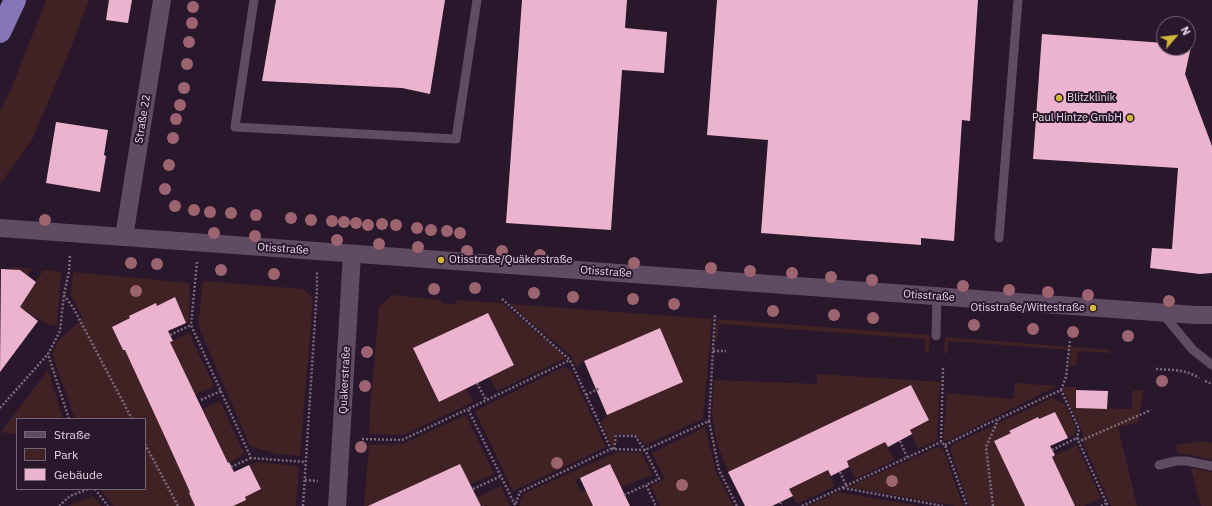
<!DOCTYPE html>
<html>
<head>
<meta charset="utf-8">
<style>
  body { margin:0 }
  #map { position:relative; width:1212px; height:506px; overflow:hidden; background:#29172c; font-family:"IBM Plex Sans",sans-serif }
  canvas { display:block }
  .legend { position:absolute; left:16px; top:418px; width:130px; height:72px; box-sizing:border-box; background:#29172c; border:1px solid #736476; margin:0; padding:5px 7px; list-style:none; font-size:12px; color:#e3d7e4 }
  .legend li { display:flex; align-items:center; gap:8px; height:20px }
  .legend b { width:20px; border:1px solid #736476 }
  .north { position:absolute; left:1156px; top:16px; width:40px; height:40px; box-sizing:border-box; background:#29172c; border:1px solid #736476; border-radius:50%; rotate:62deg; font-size:11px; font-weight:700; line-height:16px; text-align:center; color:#e3d7e4 }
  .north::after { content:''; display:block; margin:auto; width:14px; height:18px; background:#d2b736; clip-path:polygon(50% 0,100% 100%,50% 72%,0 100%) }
</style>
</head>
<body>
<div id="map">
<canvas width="1212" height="506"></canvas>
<ul class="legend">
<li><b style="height:5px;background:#5f4b62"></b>Straße</li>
<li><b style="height:11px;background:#412224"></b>Park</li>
<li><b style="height:11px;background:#ecb3ce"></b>Gebäude</li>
</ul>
<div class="north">N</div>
</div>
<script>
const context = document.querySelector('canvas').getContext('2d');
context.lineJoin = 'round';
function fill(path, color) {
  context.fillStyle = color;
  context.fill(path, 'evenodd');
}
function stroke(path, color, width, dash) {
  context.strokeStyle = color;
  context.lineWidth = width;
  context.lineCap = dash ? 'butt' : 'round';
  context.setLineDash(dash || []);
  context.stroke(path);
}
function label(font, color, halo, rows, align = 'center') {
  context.font = font + ' "IBM Plex Sans",sans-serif';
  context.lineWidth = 4;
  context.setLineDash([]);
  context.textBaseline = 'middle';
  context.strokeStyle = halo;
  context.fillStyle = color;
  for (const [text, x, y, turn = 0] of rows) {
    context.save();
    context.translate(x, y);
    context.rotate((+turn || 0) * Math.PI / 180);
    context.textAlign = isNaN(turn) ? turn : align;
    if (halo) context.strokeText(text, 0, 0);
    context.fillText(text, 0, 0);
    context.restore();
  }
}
fill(new Path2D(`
  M46 0H89L68 55 32 140 0 184V111L12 87Z
  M13 267 32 269 11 297Z
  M43 270 61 272 57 325C50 328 42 321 36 317L35 318 20 307Z
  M73 272 190 283 189 321 186 323 174 298 157 306 156 304 129 316 130 318 112 327 123 350 130 347 166 439 184 478 196 489 189 493 195 506H113L100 489H145V419H75L52 354 58 341 83 318 71 295Z
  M203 281 304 289 313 299 300 456 277 454 250 446 198 325Z
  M392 295 441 300V303L456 304V300L502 303 566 358 497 391 489 377 514 365 505 346 501 348 498 333 488 313 414 348 466 388 473 402 403 435 369 434 370 407 379 307Z
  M510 304 712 319 703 419 645 445 636 435 615 434 613 448 601 422 607 415 683 382 660 328 584 361 576 367 571 356Z
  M717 319 930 335 929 352H925V339L719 324 717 340H715Z
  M189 333 214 386 195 395 170 342Z
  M945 337 1110 350V353L1078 351 1076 366H1070L1071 350 948 341 947 353H944Z
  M564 367 571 371 606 447 513 491 475 411Z
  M48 370 63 419H17V435L1 432Z
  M817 374 940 382 937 440 918 449 910 430 929 420 911 385 728 472 717 443 712 415 714 380 817 384Z
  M1015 383 1057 386 949 440 945 441 943 438 947 393 1013 399Z
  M1064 387H1076V408L1132 409V391L1143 390 1138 423 1118 427 1137 506H1111L1082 440 1083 433 1064 392Z
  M1052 398 1065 405 1076 428 1074 435 1068 438 1055 412 1039 419 1038 417 1010 430 1011 433 994 441 1012 478 1030 494 1021 498 1025 506H969L951 452V447L954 444Z
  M220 401 244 454 228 463 202 409Z
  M466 415 494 474 470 484 460 464 386 498 390 506H364L369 445 402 444Z
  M705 427 716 471 733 506H660L651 486 665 479 652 453Z
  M1204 441 1212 443V460L1188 454 1178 453 1176 445Z
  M885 442 894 460 855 479 847 461Z
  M1077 445 1101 498 1084 506H1075L1052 457Z
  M938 447 943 449 963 506H956L848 487Z
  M617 452H641L652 475 621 487 610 464 575 480 581 492 585 490 593 506H519L523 494Z
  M255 462 299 466 296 506H233L245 497 261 489 249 465Z
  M1191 468 1212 472V506H1201Z
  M828 470 835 486 797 504 789 489Z
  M501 486 510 506H481L477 497Z
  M838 492 919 506H808Z
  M93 496 101 506H69Z`), '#412224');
fill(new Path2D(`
  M109 0H132L128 23 106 20Z
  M276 0H445L430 94 402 88 262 81Z
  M522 0H627L625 28 667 32 664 73 622 70 611 230 506 223Z
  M717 0H978L970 121 962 120 954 241 921 238V245L761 233 768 140 707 135Z
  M1042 34 1164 43V48H1175L1176 51 1181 48H1188V44L1192 42 1185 74 1212 146V273L1200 274 1150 268 1152 248 1172 249 1178 168 1033 159Z
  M56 122 108 130 104 155 106 156 100 192 46 183Z
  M1 269 20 270 36 282 20 307 38 321 0 372Z
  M175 297 186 323 168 331 173 341 170 342 228 463 229 462 234 472 249 465 261 489 245 497 246 500 233 506H195L189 493 190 492 166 439 125 350H123L112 327 130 318 129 316 156 303 157 306Z
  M488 313 514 365 439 402 413 348Z
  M660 328 683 382 607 415 584 361Z
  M911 385 929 420 910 430 912 434 888 447 885 442 847 461 849 467 831 476 828 470 789 489 793 496 772 506H745L728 472Z
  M1076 390 1108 391 1107 409 1076 408Z
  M1055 412 1068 438 1050 446 1055 455 1052 457 1075 506H1025L994 441 1011 433 1009 431 1038 417 1039 419Z
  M460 464 481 506H368Z
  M610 464 621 487 630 506H593L580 478Z`), '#ecb3ce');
stroke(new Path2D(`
  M197 262 191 325 251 458 305 462
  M64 295 74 309 132 419
  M502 299 570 360 611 449 520 492 515 505 468 409 570 360
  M170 335 191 325
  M713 351H726
  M943 368 941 442 945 445 967 506
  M1156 369C1172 370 1185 369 1199 378
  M1205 381 1212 384
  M477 383 486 400
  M1061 390 1066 377 1070 340
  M586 395 600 388
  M201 400 221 391
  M0 408 48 354
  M69 419 48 354 60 331 64 294 69 272 70 254
  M709 421 719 470 737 506
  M362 439 402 440 468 409
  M900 441 907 457
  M145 444 178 506
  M945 445 985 425 1061 390 1079 429 1077 438 1108 506
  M611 449 645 450 709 421 715 314
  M614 449 616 436H635L645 450 659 479 646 485 656 506
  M1052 450 1077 438 1082 440 1151 410
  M231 467 251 458
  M840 472 846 485
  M305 480 318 481
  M843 488 943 506
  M95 489 108 506
  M473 489 501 476
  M624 495 646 485
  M780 502 782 506
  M59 506 70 496 88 489
  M303 506 317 289V272
  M802 506 941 442
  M993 506 986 447 998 420
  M1101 506 1107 503`), '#7a6b7c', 2.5, [2, 2]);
stroke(new Path2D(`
  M254 0 235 127 456 139 477 0
  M999 238 1018 0
  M1163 314 1193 350 1212 365
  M936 336 937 296
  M1159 465 1176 461H1187L1212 466`), '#5f4b62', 9);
stroke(new Path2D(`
  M0 228 1196 315H1212
  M124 237 162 0
  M337 506 352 254`), '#5f4b62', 18);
stroke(new Path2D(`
  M0 32 15 0`), '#8775b9', 22);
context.fillStyle = '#9d6470';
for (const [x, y] of [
  [193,7],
  [192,23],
  [189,42],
  [187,64],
  [184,88],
  [180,105],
  [176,119],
  [173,138],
  [169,165],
  [165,189],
  [175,206],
  [194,210],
  [210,212],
  [231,213],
  [256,215],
  [291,218],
  [45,220],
  [311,220],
  [332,221],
  [344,222],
  [356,223],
  [382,224],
  [368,225],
  [396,225],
  [417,228],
  [431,230],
  [447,231],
  [214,233],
  [460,233],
  [255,236],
  [337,240],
  [379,244],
  [418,247],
  [467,251],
  [502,251],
  [540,255],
  [131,263],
  [634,263],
  [157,264],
  [711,268],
  [221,270],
  [750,271],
  [792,273],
  [274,274],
  [831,277],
  [872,280],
  [963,286],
  [475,288],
  [434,289],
  [1009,290],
  [136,291],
  [1048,292],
  [534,293],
  [1088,295],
  [573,297],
  [633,299],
  [1169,301],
  [674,304],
  [773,311],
  [834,315],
  [873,318],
  [974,325],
  [1033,329],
  [1073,332],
  [1128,336],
  [367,352],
  [1162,381],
  [365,386],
  [361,447],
  [557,463],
  [892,481],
  [682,485]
]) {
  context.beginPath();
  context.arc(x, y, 6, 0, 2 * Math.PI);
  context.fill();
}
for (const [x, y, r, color] of [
  [1059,98,4,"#d2b736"],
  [1130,118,4,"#d2b736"],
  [441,260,4,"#d2b736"],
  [1093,308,4,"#d2b736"]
]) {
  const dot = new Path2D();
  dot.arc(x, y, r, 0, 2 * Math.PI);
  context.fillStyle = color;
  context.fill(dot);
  stroke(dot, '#29172c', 1.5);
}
label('11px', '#e3d7e4', '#29172c', [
  ["Blitzklinik",1067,98],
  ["Paul Hintze GmbH",1122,118,"right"],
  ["Otisstraße/Quäkerstraße",449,260],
  ["Otisstraße/Wittestraße",1085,308,"right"]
], 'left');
label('11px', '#e3d7e4', '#29172c', [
  ["Straße 22",143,119,-81],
  ["Otisstraße",283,249,4],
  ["Otisstraße",606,272,4],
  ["Otisstraße",929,296,4],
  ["Quäkerstraße",345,380,-87]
]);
</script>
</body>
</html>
